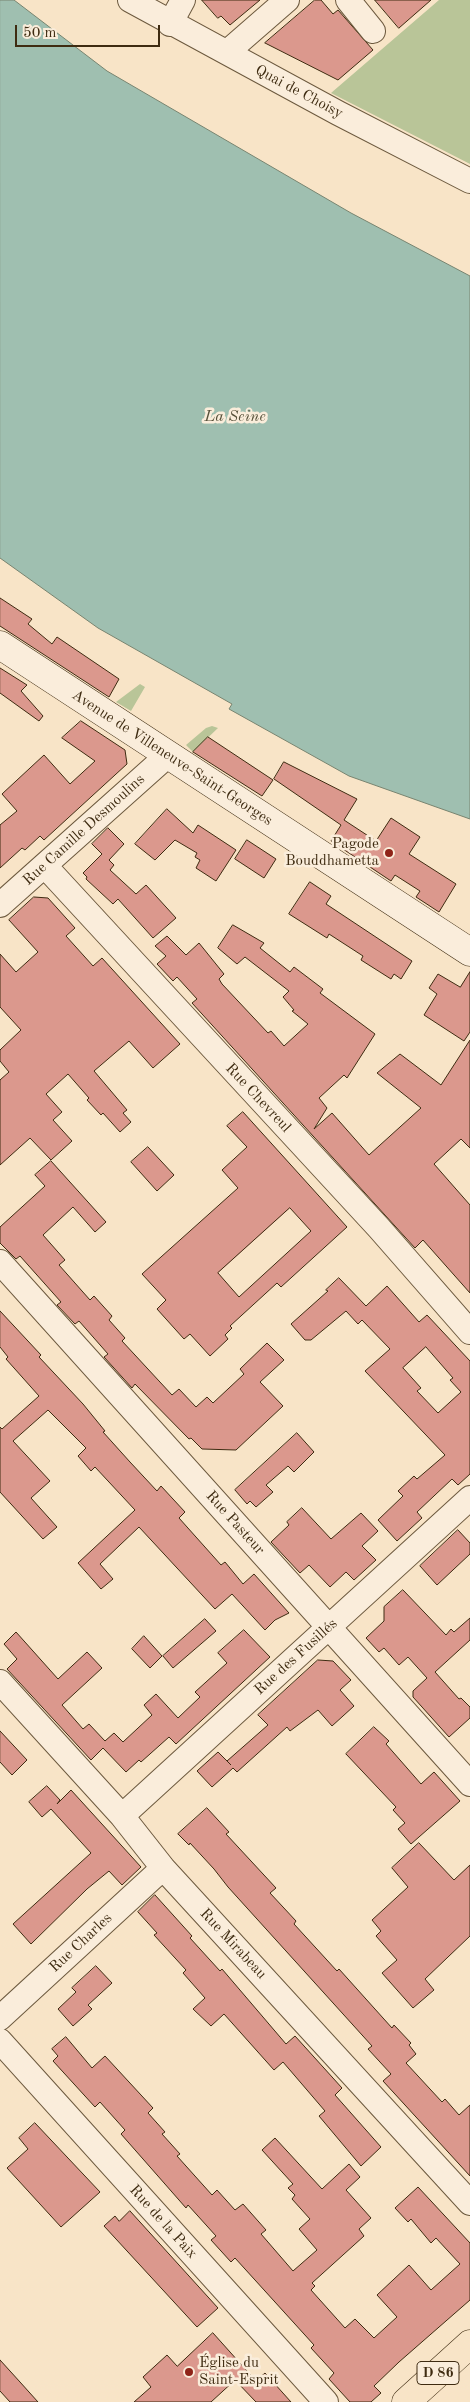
<!DOCTYPE html>
<html>
<head>
<meta charset="utf-8">
<style>
  body { margin:0 }
  #map { position:relative; width:470px; height:2402px; overflow:hidden; background:#f8e4c7; font-family:"Old Standard TT",serif }
  canvas { display:block }
  .scale { position:absolute; left:15px; top:25px; width:145px; height:22px; box-sizing:border-box; border:2px solid #3e2b11; border-top:0; padding-left:6px; font-size:15px; line-height:18px; white-space:nowrap; color:#3e2b11; -webkit-text-stroke:4px #faeddb; paint-order:stroke }
</style>
</head>
<body>
<div id="map">
<canvas width="470" height="2402"></canvas>
<div class="scale">50 m</div>
</div>
<script>
const context = document.querySelector('canvas').getContext('2d');
context.lineJoin = 'round';
function fill(path, color) {
  context.fillStyle = color;
  context.fill(path, 'evenodd');
}
function stroke(path, color, width, dash) {
  context.strokeStyle = color;
  context.lineWidth = width;
  context.lineCap = dash ? 'butt' : 'round';
  context.setLineDash(dash || []);
  context.stroke(path);
}
function label(font, color, halo, rows, align = 'center') {
  context.font = font + ' "Old Standard TT",serif';
  context.lineWidth = 5;
  context.setLineDash([]);
  context.textBaseline = 'middle';
  context.strokeStyle = halo;
  context.fillStyle = color;
  for (const [text, x, y, turn = 0] of rows) {
    context.save();
    context.translate(x, y);
    context.rotate((+turn || 0) * Math.PI / 180);
    context.textAlign = isNaN(turn) ? turn : align;
    if (halo) context.strokeText(text, 0, 0);
    context.fillText(text, 0, 0);
    context.restore();
  }
}
fill(new Path2D(`
  M439 0H470V164L331 93Z
  M140 684 145 687 131 711 116 702Z
  M212 726 218 728 193 752 186 745 206 728Z`), '#b9c598');
const water = new Path2D(`
  M0 0H14L107 71 351 213 470 276V819L349 776 229 709 232 704 98 628 0 558Z`);
fill(water, '#9fbfb0');
stroke(water, '#788470', 1);
const building = new Path2D(`
  M202 0H260L230 25 221 16 218 18Z
  M315 0H321L333 14 338 10 373 50 338 80 265 43Z
  M375 0H431L399 28Z
  M0 598 32 619 28 624 52 644 57 637 119 679 109 697 0 626Z
  M0 668 27 685 21 691 43 716 39 721 0 693Z
  M81 721 125 750 127 764 44 840 40 836 25 850 22 848 0 868V825L17 811 2 794 44 755 70 784 95 761 62 738Z
  M208 737 273 780 262 796 193 752Z
  M284 762 357 799 344 820 376 841 391 818 420 837 409 854 456 884 439 912 416 897 420 891 395 875 391 881 331 841 341 825 274 779Z
  M167 809 193 833 198 825 236 850 216 881 196 868 200 860 195 857 197 853 175 840 155 860 135 844Z
  M108 828 124 844 109 860 114 865 110 870 136 894 146 885 176 918 153 938 118 899 113 904 86 879 87 877 83 873 102 854 92 844Z
  M247 840 276 859 264 878 235 859Z
  M310 882 331 896 326 904 412 961 401 979 394 974 391 979 361 960 363 956 329 934 327 938 289 914Z
  M34 897 48 898 75 928 66 936 93 966 102 958 180 1044 153 1068 129 1041 94 1071 127 1110 123 1113 131 1122 120 1132 103 1113 101 1115 87 1100 89 1098 68 1074 46 1094 62 1112 53 1120 72 1141 51 1160 30 1138 0 1165V1080L9 1072 0 1061V1050L21 1030 0 1007V954L16 972 38 952 9 920Z
  M233 925 264 943 260 948 290 972 294 967 323 989 320 993 375 1034 347 1078 344 1075 319 1098 327 1108 314 1129 332 1113 369 1155 421 1108 377 1073 400 1054 441 1085 470 1040V1148L461 1139 434 1164 470 1205V1293L423 1240 415 1248 192 1003 197 999 177 977 173 981 157 964 166 956 155 946 167 936 186 955 199 943 224 974 219 979 222 984 268 1033 271 1031 284 1046 308 1024 292 1011 294 1010 283 997 289 991 245 957 237 964 218 948Z
  M470 972V1032L464 1041 424 1015 437 994 429 988 438 974 460 987Z
  M243 1112 347 1227 281 1287 277 1283 230 1326 232 1328 225 1335 228 1339 210 1356 190 1334 184 1339 157 1309 166 1300 142 1274 238 1188 222 1170 247 1147 227 1126ZM290 1208 311 1231 239 1297 218 1273Z
  M148 1147 174 1175 157 1191 131 1162Z
  M51 1161 106 1222 95 1232 73 1207 43 1235 65 1260 59 1265 90 1300 94 1296 112 1316 109 1320 125 1338 122 1341 172 1395 179 1389 196 1407 207 1397 213 1403 244 1374 240 1369 267 1343 284 1360 260 1382 283 1406 236 1450 202 1449 191 1438 189 1439 135 1384 132 1388 104 1357 108 1354 79 1321 75 1324 57 1305 61 1302 20 1256 16 1259 0 1243V1227L45 1186 35 1175Z
  M339 1278 366 1306 387 1286 419 1322 427 1315 470 1361V1474L458 1485 452 1479 417 1512 422 1518 397 1541 378 1520 403 1496 398 1491 414 1476 417 1479 445 1455 365 1371 390 1349 362 1320 358 1324 346 1311 311 1340H305L291 1324 328 1291 326 1290ZM426 1347 453 1378 450 1380 461 1392 438 1413 417 1391 421 1388 403 1368Z
  M0 1311 41 1355 39 1357 83 1404 105 1431 103 1432 130 1462 157 1491 161 1486 185 1512 179 1518 221 1565 225 1562 243 1584 254 1574 289 1613 275 1620 265 1630 232 1594 215 1609 139 1527 100 1564 113 1579 101 1589 78 1563 135 1510 95 1467 91 1471 78 1456 86 1448 48 1410 13 1441 50 1481 31 1498 57 1527 43 1539 0 1492V1427L2 1429 39 1396 6 1359 8 1357 0 1347Z
  M297 1433 314 1452 294 1472 288 1466 266 1485 273 1492 256 1507 250 1501 247 1504 235 1490Z
  M302 1508 331 1539 361 1513 378 1531 362 1546 376 1560 354 1580 346 1572 330 1587 309 1565 300 1573 271 1542 289 1525 287 1522Z
  M458 1530 470 1543V1554L437 1585 420 1566Z
  M403 1590 446 1635 451 1629 454 1632 470 1618V1640L435 1672 459 1699 461 1698 470 1707V1718L449 1737 413 1697V1691L427 1678 408 1657 399 1665 384 1648 379 1652 366 1638 384 1621V1607Z
  M205 1619 216 1631 173 1668 163 1656Z
  M244 1630 270 1657 176 1744 169 1737 141 1762 139 1760 126 1772 103 1748 91 1760 7 1669 17 1659 4 1644 16 1632 58 1679 87 1652 102 1668 62 1705 83 1729 89 1724 105 1741 114 1733 123 1742 152 1715 144 1705 156 1694 178 1718 200 1697 195 1692 227 1663 218 1653Z
  M144 1636 162 1656 150 1668 132 1649Z
  M318 1660 333 1661 351 1680 340 1690 354 1706 332 1726 318 1710 290 1731 287 1727 237 1772 233 1768 212 1787 197 1771 218 1752 231 1765 227 1761 268 1725 258 1715Z
  M374 1727 389 1741 386 1744 421 1784 434 1772 460 1801 411 1844 398 1829 405 1823 393 1810 396 1807 346 1754Z
  M0 1731 27 1760 12 1775 0 1762Z
  M47 1786 60 1800 57 1804 71 1790 141 1867 122 1885 109 1871 87 1889 31 1944 13 1924 91 1853 51 1809 42 1817 29 1802Z
  M207 1808 229 1832 226 1834 276 1888 270 1893 296 1921 294 1924 337 1971 339 1969 392 2028 394 2025 411 2043 409 2045 416 2054 406 2063 442 2102 445 2099 459 2115 470 2105V2176L383 2081 391 2074 368 2049 372 2046 228 1887 214 1869 190 1843 189 1845 178 1834Z
  M419 1843 454 1880 470 1865V1936L425 1979 434 1990 413 2008 382 1973 397 1960 376 1936 381 1931 372 1920 408 1887 392 1868Z
  M155 1895 192 1936 190 1938 220 1971 222 1969 286 2044 295 2036 342 2088 335 2095 381 2147 361 2166 319 2116 325 2111 283 2062 274 2070 224 2014 211 2026 193 2009 205 1998 183 1973 186 1970 154 1935 157 1933 138 1912Z
  M96 1966 112 1983 88 2005 92 2009 73 2026 58 2009 76 1992 72 1988Z
  M66 2037 92 2068 105 2056 153 2108 148 2113 165 2132 162 2134 180 2154 177 2156 212 2195 217 2190 235 2210 243 2204 266 2230 261 2234 293 2271 317 2250 299 2229 310 2219 292 2199 295 2195 288 2188 293 2184 262 2150 275 2138 322 2189 349 2164 360 2177 346 2190 371 2218 359 2229 364 2236 312 2283 315 2286 311 2290 345 2328 355 2319 374 2338 397 2317 377 2295 409 2265 431 2290 460 2264 436 2238 431 2243 411 2219 408 2222 395 2208 418 2187 470 2243V2300L399 2362 374 2386 381 2393 371 2402H350L329 2379 334 2373 311 2348 314 2345 235 2258 231 2262 211 2240 216 2236 188 2205 186 2208 143 2159 121 2134 125 2130 100 2102 95 2107 53 2061 58 2056 52 2049Z
  M35 2123 100 2192 61 2227 7 2168 28 2149 19 2138Z
  M130 2211 218 2308 197 2327 104 2226 115 2216 119 2221Z
  M213 2333 256 2381 265 2373 291 2402H256L235 2380 211 2402H134L151 2387 143 2377 167 2355 177 2366Z
  M0 2360 20 2382 38 2402H10L0 2391Z`);
fill(building, '#db988d');
stroke(building, '#3e2b11', 1);
const street = new Path2D(`
  M130 0 338 113 470 181
  M348 0 373 31
  M170 24 183 0
  M233 47 287 0
  M45 866 379 1228 470 1332
  M0 905 168 755
  M0 1262 470 1784
  M0 1682 122 1816 163 1868 470 2203
  M122 1816 470 1498
  M0 2018 163 1868
  M0 2041 326 2402`);
const secondary = new Path2D(`
  M0 645 470 952`);
const primary = new Path2D(`
  M406 2402 470 2344`);
stroke(street, '#6c593e', 26);
stroke(secondary, '#3e2b11', 29);
stroke(primary, '#3e2b11', 29);
stroke(street, '#faeddb', 24);
stroke(secondary, '#faeddb', 28);
stroke(primary, '#f8e4c7', 28);
for (const [x, y, r, color] of [
  [389,853,5,"#8f2418"],
  [189,2372,5,"#8f2418"]
]) {
  const dot = new Path2D();
  dot.arc(x, y, r, 0, 2 * Math.PI);
  context.fillStyle = color;
  context.fill(dot);
  stroke(dot, '#faeddb', 2);
}
for (const [x, y, w] of [
  [438,2373,42]
]) {
  const box = new Path2D();
  box.roundRect(x - w / 2, y - 11.5, w, 23, 4);
  context.fillStyle = '#faeddb';
  context.fill(box);
  stroke(box, '#3e2b11', 1);
}
label('bold 14px', '#3e2b11', null, [
  ["D 86",438,2373]
]);
label('15px', '#3e2b11', '#faeddb', [
  ["Quai de Choisy",299,92,28],
  ["Avenue de Villeneuve-Saint-Georges",172,758,33],
  ["Rue Camille Desmoulins",84,830,-42],
  ["Rue Chevreul",258,1098,47],
  ["Rue Pasteur",235,1523,48],
  ["Rue des Fusillés",296,1657,-42],
  ["Rue Charles",81,1943,-43],
  ["Rue Mirabeau",233,1944,47],
  ["Rue de la Paix",163,2222,48]
]);
label('15px', '#3e2b11', '#faeddb', [
  ["Pagode",379,844],
  ["Bouddhametta",379,861],
  ["Église du",199,2363,"left"],
  ["Saint-Esprit",199,2380,"left"]
], 'right');
label('italic 16px', '#565039', '#faeddb', [
  ["La Seine",235,417]
]);
</script>
</body>
</html>
